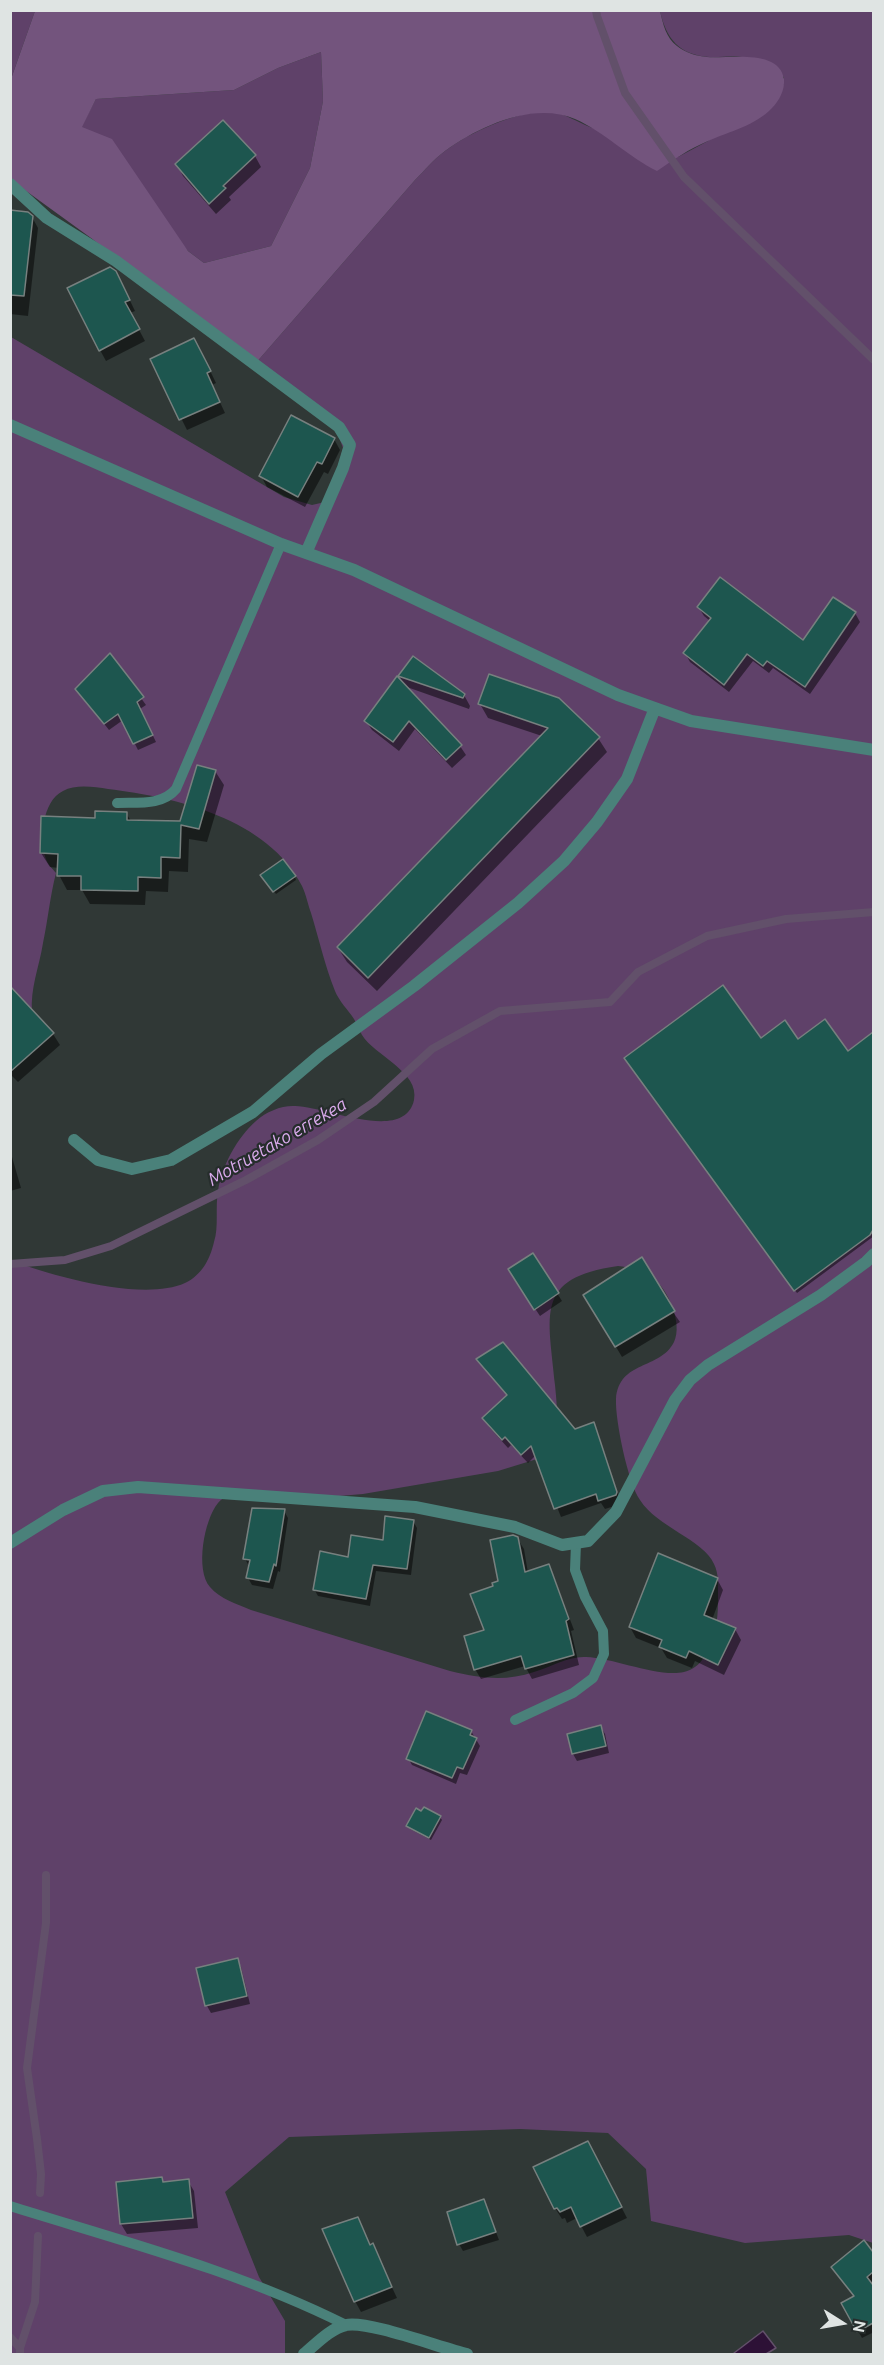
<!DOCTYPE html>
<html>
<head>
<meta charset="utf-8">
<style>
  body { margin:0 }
  #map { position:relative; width:884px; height:2365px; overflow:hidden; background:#303836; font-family:Ubuntu,sans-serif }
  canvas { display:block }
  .frame { position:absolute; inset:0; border:12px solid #dfe4e3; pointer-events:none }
  .north { position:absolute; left:812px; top:2293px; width:60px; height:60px; -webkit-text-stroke:4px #262d2c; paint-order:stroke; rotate:101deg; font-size:16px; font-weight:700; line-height:24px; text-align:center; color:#dfe4e3 }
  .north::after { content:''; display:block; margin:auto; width:21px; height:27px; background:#dfe4e3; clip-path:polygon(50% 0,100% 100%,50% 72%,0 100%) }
</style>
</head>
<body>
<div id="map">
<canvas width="884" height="2365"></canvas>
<div class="frame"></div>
<div class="north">N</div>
</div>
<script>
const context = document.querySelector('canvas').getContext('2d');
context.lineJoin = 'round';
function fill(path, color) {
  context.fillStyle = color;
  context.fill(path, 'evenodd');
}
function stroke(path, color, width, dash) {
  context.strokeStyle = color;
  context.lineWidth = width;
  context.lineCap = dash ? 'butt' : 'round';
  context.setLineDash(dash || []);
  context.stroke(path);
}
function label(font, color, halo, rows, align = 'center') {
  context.font = font + ' Ubuntu,sans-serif';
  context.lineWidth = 4.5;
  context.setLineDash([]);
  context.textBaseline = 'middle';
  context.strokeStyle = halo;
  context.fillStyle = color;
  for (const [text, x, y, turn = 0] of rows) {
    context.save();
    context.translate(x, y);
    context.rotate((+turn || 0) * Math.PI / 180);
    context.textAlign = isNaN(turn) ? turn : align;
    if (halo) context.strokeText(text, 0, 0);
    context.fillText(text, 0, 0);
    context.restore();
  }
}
fill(new Path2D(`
  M11 11H35L11 79Z
  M660 11H873V2243L849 2235 745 2243 651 2221 646 2169 608 2133 520 2129 289 2137 225 2192 259 2277 285 2321V2354H11L10 1260C52 1276 143 1302 185 1283 202 1275 210 1259 214 1242 219 1226 215 1208 218 1191 222 1165 237 1138 256 1121 266 1112 280 1106 293 1106 321 1104 404 1145 414 1100 420 1072 374 1055 362 1035 359 1030 357 1024 354 1019 348 1010 339 1001 335 991 325 966 319 939 311 913 308 905 306 894 302 886 268 819 176 797 108 789 94 787 76 784 63 791 42 801 39 840 46 859 48 865 52 868 56 873 50 896 48 920 43 943 39 968 30 988 32 1013L11 1019V337L284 497 312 505 329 501 343 448 335 426 255 364 415 180C425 170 434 159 445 151 470 132 520 109 552 112 566 114 577 122 590 127 619 138 649 147 678 157L708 141 784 84V77C771 71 755 59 742 57 731 55 720 58 709 57 679 55 666 38 660 11ZM618 1266C629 1267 643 1270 652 1277 668 1289 683 1323 674 1342 660 1370 619 1360 616 1399 615 1420 628 1483 640 1500 657 1527 704 1540 714 1564 719 1574 718 1585 718 1595 718 1609 718 1623 713 1636 707 1652 703 1667 684 1672 659 1678 614 1658 586 1657 568 1656 551 1667 534 1672 505 1682 479 1678 450 1671L251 1610C237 1604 220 1599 210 1587 195 1570 204 1520 218 1503 221 1499 226 1497 229 1494L339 1496 363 1494 498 1471 537 1459C542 1447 553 1434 556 1422 558 1411 556 1396 555 1385 549 1315 533 1278 618 1266Z
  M321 52 323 101 310 168 271 246 204 263 188 251 81 127 96 99 234 90 278 68Z`), '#5f4169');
fill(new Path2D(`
  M35 11H660C663 24 666 38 677 46 686 53 696 56 707 57 728 59 779 48 784 79 785 90 779 101 772 108 755 126 730 131 708 141 689 149 673 160 657 171 628 157 605 132 575 119 534 101 479 126 445 151 434 159 425 170 415 180L255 364 91 238 11 180V79ZM321 52 323 101 310 168 271 246 204 263 188 251 112 139 82 127 96 99 234 90 278 68Z`), '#73547d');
const water = new Path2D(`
  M763 2331 776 2348 766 2354H735L734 2353Z`);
fill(water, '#2d1136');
stroke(water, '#62506a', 1.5);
fill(new Path2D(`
  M255 156 261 167 229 197 231 200 216 214 183 176 177 165Z
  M10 211 32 217 38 228 28 316 10 314Z
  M122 284 135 311 130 313 145 341 106 361 100 350Z
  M200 350 216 383 212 385 225 413 187 430 152 360Z
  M334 439 340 450 328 474 324 472 305 507 267 487 261 476Z
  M699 608 803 643 855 613 860 622 810 694 773 668 769 673 753 661 729 692 690 662 685 653 710 621 704 616Z
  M110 655 146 705 140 709 156 742 138 750 123 720 109 730 77 689Z
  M399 676 464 695 470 706 469 709 404 686 460 746 466 755 452 768 415 729 399 751 372 730 366 721 404 684Z
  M480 704 598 738 607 752 377 991 347 962 338 948 542 736 488 718Z
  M215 771 224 785 207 842 189 839 188 872 169 871 168 892 146 891 145 905 90 904 82 890H67L59 875V868L50 867 41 853 96 819 126 813 131 821 181 822Z
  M295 877 296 880 276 894 264 878Z
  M10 988 53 1034 60 1045 18 1082 10 1074Z
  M874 1034V1236L797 1293 628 1061 760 1040 798 1041 848 1053Z
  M10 1150 21 1188 10 1191Z
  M533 1255 562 1301 540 1316 514 1277Z
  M585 1295 673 1312 680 1322 622 1357Z
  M479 1359 575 1431 593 1424 598 1433 621 1504 605 1509 601 1503 561 1517 536 1455 528 1463 511 1445 508 1448 490 1428 484 1419 508 1397Z
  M284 1511 288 1518 280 1572 278 1571 273 1589 252 1585 248 1578 249 1566 245 1559Z
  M413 1521 417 1528 411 1575 376 1571 370 1606 318 1596 314 1589 349 1558 384 1542Z
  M517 1538 524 1549 528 1573 548 1566 554 1577 574 1630 571 1631 579 1665 532 1679 525 1666 481 1679 475 1669 486 1631 494 1587 500 1582Z
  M717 1579 723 1590 712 1620 735 1629 741 1640 724 1675 695 1661 692 1668 667 1658 661 1648 636 1638 630 1627Z
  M601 1727 605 1734 609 1753 577 1761 573 1754Z
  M471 1731 480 1746 467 1775 460 1773 456 1784 412 1765 408 1758Z
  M440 1817 442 1820 431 1840 410 1829 408 1826Z
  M237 1960 241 1967 250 2004 211 2013 207 2006 198 1969Z
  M594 2154 627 2218 587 2237 577 2218 567 2223 565 2218 562 2219 555 2208Z
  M161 2179 164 2183 188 2181 194 2191 198 2228 127 2234 121 2224Z
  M484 2201 499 2240 463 2251 459 2244Z
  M864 2243 874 2255V2282L870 2285 874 2290V2332L862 2338 843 2304 855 2297Z
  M372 2245 397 2298 361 2312 355 2301Z`), '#0007');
stroke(new Path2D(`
  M596 10 597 16 625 93 684 177 874 360
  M10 1264 65 1260 111 1246 246 1180 318 1140 374 1102 432 1049 500 1011 610 1002 638 972 707 936 786 919 874 912
  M40 2193 41 2174 37 2139 27 2068 46 1923V1875
  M10 2337 20 2348V2354
  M20 2348 35 2302 38 2236`), '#62506a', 8);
const building = new Path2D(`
  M223 120 256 155 223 186 226 188 209 204 175 164Z
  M10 210 28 212 33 216 24 296 10 295Z
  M110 267 116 271 130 300 125 302 140 329 99 351 67 288Z
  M194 338 211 371 207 373 220 402 179 420 150 359Z
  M291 415 335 438 322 464 317 462 298 497 259 476Z
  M720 577 803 640 833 597 856 612 805 687 767 661 763 666 747 654 724 685 683 653 711 618 697 607Z
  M110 653 144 697 137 702 153 735 133 744 118 714 104 724 75 689Z
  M413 656 465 694 463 698 398 676Z
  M489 674 559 698 600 737 368 978 337 947 548 728 478 704Z
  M397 676 462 745 446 760 409 721 393 742 364 721Z
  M197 765 216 770 199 829 181 825 180 858 161 857V878L138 877V891L81 890V876H57L58 854 40 853 41 816 95 818V811L127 812V820L180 821Z
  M283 859 296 876 273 892 260 875Z
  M723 985 761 1038 785 1020 798 1039 825 1019 848 1051 873 1032V1230L870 1235 794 1291 624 1058Z
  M10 986 54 1033 10 1072Z
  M533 1253 559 1293 534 1310 508 1269Z
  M642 1257 675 1311 615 1347 583 1295Z
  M503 1342 575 1429 594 1422 617 1492 616 1495 598 1501 596 1494 554 1509 531 1446 521 1455 505 1437 502 1440 482 1418 507 1395 476 1359Z
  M252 1508 285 1509 276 1566 274 1564 269 1582 246 1578 250 1560 243 1559Z
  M385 1516 414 1520 407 1569 373 1565 366 1599 313 1590 320 1551 348 1557 351 1535 383 1540Z
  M513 1535 518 1537 525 1572 549 1564 569 1619 566 1621 574 1655 525 1669 521 1656 474 1670 464 1636 484 1630 470 1594 493 1586 492 1583 498 1581 490 1540Z
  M658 1553 718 1578 704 1615 736 1628 718 1665 689 1651 686 1658 659 1647 662 1640 629 1627Z
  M426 1711 472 1730 470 1735 477 1738 463 1769 457 1767 452 1778 406 1759Z
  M601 1725 606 1746 572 1754 567 1734Z
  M424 1807 441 1816 429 1838 406 1826 416 1808 421 1811Z
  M238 1958 247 1996 205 2006 196 1968Z
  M588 2141 622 2207 580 2227 571 2207 560 2212 557 2208 554 2209 533 2167Z
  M162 2177 163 2182 189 2179 193 2218 120 2224 116 2182Z
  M484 2199 496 2232 457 2245 447 2212Z
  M358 2217 370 2245 373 2243 392 2287 354 2302 322 2229Z
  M864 2240 873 2252V2272L867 2277 873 2285V2323L857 2332 841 2303 854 2296 831 2267Z`);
fill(building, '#1d564f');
stroke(building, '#77807f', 1.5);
stroke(new Path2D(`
  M117 803C137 802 162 806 176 789L281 544
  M515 1720 573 1693 593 1678 604 1654 603 1631 585 1597 575 1570 576 1543
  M10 2206C122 2241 241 2272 346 2325`), '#4a817a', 10);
stroke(new Path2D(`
  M10 184 47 218 116 261 339 427 350 445 343 468 306 553
  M10 425 281 544 354 570 618 695 691 721 874 750
  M74 1140 98 1160 132 1169 171 1160 253 1112 321 1054 414 986 518 903 564 861 597 822 627 779 655 708
  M10 1543 63 1510 103 1491 138 1487 415 1507 515 1527 562 1545 588 1541 616 1512 675 1400 690 1380 708 1365 821 1295 866 1262 874 1254
  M304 2354C315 2345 331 2328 346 2325 367 2320 441 2348 467 2354`), '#4a817a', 12);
label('italic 18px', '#dbabed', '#262d2c', [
  ["Motruetako errekea",277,1142,-30]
]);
</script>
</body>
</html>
